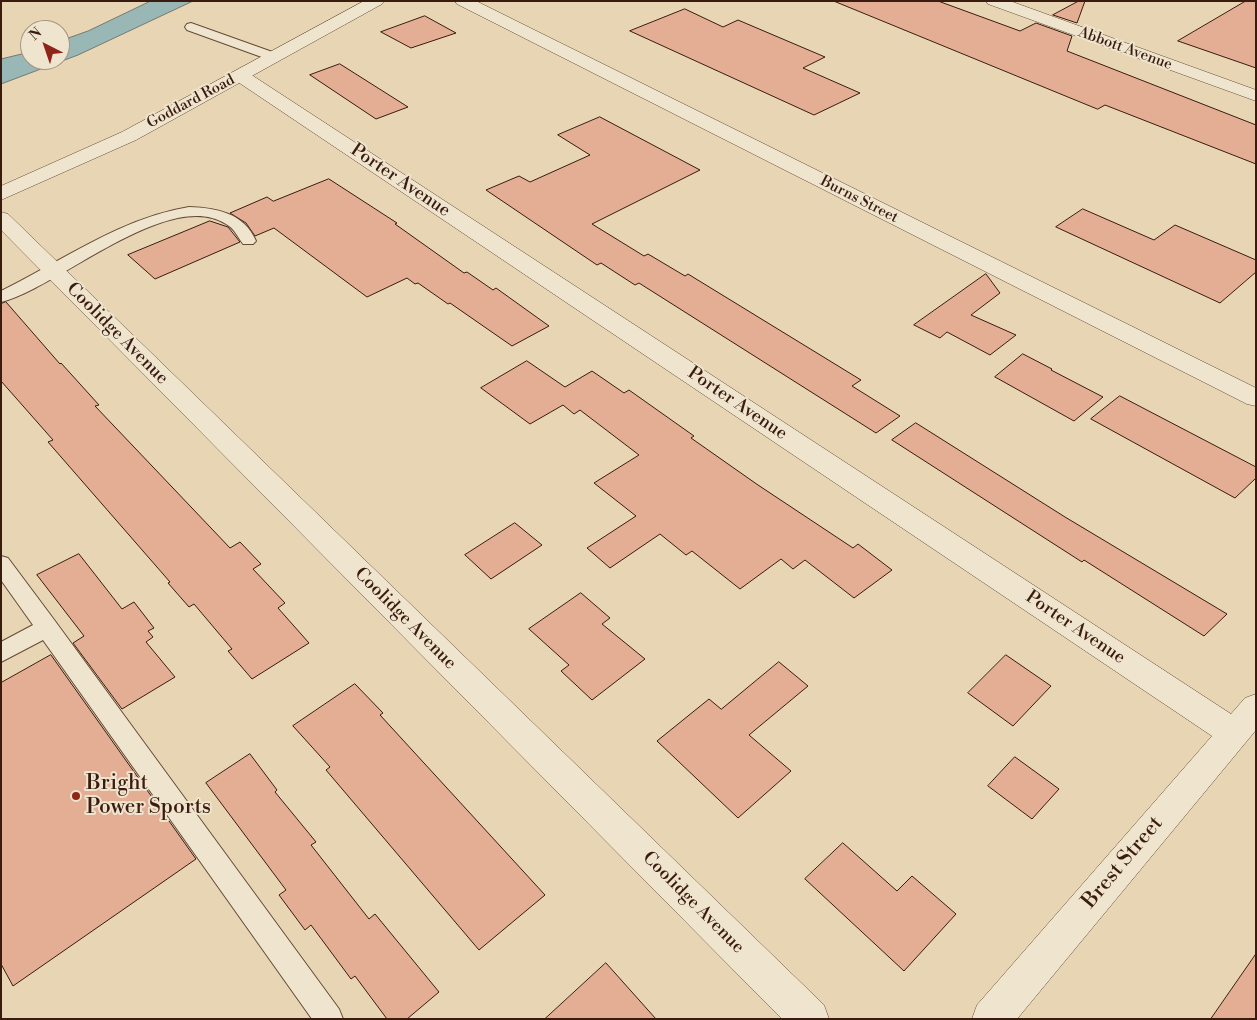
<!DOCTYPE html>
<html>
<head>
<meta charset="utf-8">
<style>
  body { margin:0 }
  #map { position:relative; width:1257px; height:1020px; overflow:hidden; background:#e7d5b3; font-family:"Libre Bodoni",serif }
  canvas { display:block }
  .frame { position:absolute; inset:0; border:2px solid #3a1b0f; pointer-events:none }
  .north { position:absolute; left:20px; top:20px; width:50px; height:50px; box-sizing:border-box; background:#efe4ce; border:1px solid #a79482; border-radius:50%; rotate:319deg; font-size:14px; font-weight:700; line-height:20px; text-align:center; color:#3a1b0f }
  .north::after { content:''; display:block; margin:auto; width:18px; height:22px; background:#8f2418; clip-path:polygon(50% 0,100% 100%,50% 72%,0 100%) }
</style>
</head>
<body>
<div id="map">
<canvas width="1257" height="1020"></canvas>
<div class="frame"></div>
<div class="north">N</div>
</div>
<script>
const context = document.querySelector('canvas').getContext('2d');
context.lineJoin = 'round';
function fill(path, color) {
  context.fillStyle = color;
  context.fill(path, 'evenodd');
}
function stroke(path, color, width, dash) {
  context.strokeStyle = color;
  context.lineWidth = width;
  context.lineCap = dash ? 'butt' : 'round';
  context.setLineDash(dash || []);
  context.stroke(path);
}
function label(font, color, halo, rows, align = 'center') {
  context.font = font + ' "Libre Bodoni",serif';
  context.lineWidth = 4;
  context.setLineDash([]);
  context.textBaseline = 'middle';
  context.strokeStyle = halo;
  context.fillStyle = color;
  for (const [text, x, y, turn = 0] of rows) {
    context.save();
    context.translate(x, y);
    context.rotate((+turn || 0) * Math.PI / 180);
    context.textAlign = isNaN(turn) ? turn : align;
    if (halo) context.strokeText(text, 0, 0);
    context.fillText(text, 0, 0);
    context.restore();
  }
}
const water = new Path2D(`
  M151 1H193L78 55 1 84V59L30 52V60H60V41L88 31Z`);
fill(water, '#99b7b5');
stroke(water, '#737973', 1);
const building = new Path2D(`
  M834 1H938L1020 31 1036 23 1072 36 1067 51 1256 125V164L1105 105 1098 109Z
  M1079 1H1085L1077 23 1053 15Z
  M1246 1H1256V68L1178 41Z
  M685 9 723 27 738 20 825 57 803 68 860 93 814 115 630 31Z
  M425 16 456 33 411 48 381 32Z
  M340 64 408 107 376 119 310 75Z
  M600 117 700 170 592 224 644 256 648 254 685 276 688 274 861 380 852 386 900 416 876 433 639 283 635 285 601 263 597 265 486 190 519 176 530 182 590 155 558 135Z
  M329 179 397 223 395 224 464 273 467 272 493 290 496 288 549 326 512 346 450 303 448 304 418 283 415 284 407 278 367 297 274 228 255 236 246 223 230 213 267 197 273 201Z
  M1083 209 1154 240 1175 225 1256 260V272L1220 303 1056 227Z
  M210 221 228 227 240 242 155 279 128 255Z
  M986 274 1000 293 971 315 1016 335 990 355 947 332 940 338 914 325Z
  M6 302 60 364 61 363 99 405 95 406 230 548 240 542 261 564 253 569 285 603 278 608 309 643 252 679 228 651 232 649 194 604 189 607 168 583 170 582 48 442 53 440 1 381V304Z
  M1023 354 1052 369 1051 370 1103 397 1074 421 995 377Z
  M527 361 565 387 592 371 624 393 629 390 694 436 691 438 758 485 853 548 858 544 892 570 854 598 805 560 793 569 781 559 740 589 692 551 686 555 660 534 610 568 587 548 636 516 594 483 639 455 580 410 574 414 563 405 530 424 481 388Z
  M1120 396 1256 467V478L1235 498 1091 419Z
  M916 423 1065 517 1227 614 1204 636 1084 560 1082 562 892 440Z
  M515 523 542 545 491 579 465 555Z
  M79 554 122 609 134 602 154 628 148 631 153 637 146 642 175 677 122 709 73 643 84 636 37 575Z
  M581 593 610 618 602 624 645 659 592 700 561 671 569 665 529 629Z
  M51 655 196 859 13 986 1 964V683Z
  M1006 655 1051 686 1013 726 968 693Z
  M779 662 808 686 749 735 791 771 738 818 657 741 709 699 721 709Z
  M355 684 383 713 380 715 545 895 479 950 326 770 330 767 293 726Z
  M250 754 277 790 275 792 316 842 311 845 369 919 375 914 439 992 407 1019H387L355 976 351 979 311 925 305 930 279 895 286 890 206 783Z
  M1015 757 1059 789 1032 819 988 786Z
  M843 843 897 891 912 876 956 914 904 971 805 879Z
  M1256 954V1019H1211Z
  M606 963 656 1019H545Z`);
fill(building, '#e3ae94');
stroke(building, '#3a1b0f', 1);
const service = new Path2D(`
  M191 23 278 54 280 57 274 61 270 60 187 30 185 27 187 24Z
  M189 207C217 208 244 213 256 241L253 244H243C237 236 235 229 226 224 169 187 58 288 1 302V291C62 261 121 218 189 207Z
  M1 556 8 558 55 621 339 1009 343 1019H312L43 640 1 662V642L33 625 1 580Z`);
const minor = new Path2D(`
  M455 1H476L1256 388V406L1247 404 457 4Z
  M986 1H1010L1256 90V101L988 4Z
  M241 71 247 72 1231 714 1245 698 1256 694V730L1017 1019H972L977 1005 1212 736 235 80 232 76 235 72Z
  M1 212 8 214 824 1005 829 1019H782L1 230Z`);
const tertiary = new Path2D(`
  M364 1H384L382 4 136 140 1 200V186L122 132Z`);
stroke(service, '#654a38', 2);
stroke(minor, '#654a38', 1);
stroke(tertiary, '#654a38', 1);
fill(service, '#efe4ce');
fill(minor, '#efe4ce');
fill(tertiary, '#efe4ce');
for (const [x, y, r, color] of [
  [76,796,5,"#8f2418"]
]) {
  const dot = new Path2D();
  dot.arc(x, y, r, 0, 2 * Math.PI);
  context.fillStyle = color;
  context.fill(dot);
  stroke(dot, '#efe4ce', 2);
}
label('15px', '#3a1b0f', '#efe4ce', [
  ["Abbott Avenue",1125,49,20],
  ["Goddard Road",191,102,-28],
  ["Burns Street",859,200,27]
]);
label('18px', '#3a1b0f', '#efe4ce', [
  ["Porter Avenue",400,181,34],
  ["Coolidge Avenue",117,334,45],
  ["Porter Avenue",737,404,34],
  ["Coolidge Avenue",405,619,45],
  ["Porter Avenue",1075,628,34],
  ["Coolidge Avenue",693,903,45]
]);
label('21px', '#3a1b0f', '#efe4ce', [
  ["Bright",86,784],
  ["Power Sports",86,808]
], 'left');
label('21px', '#3a1b0f', '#efe4ce', [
  ["Brest Street",1123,863,-50]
]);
</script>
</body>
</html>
